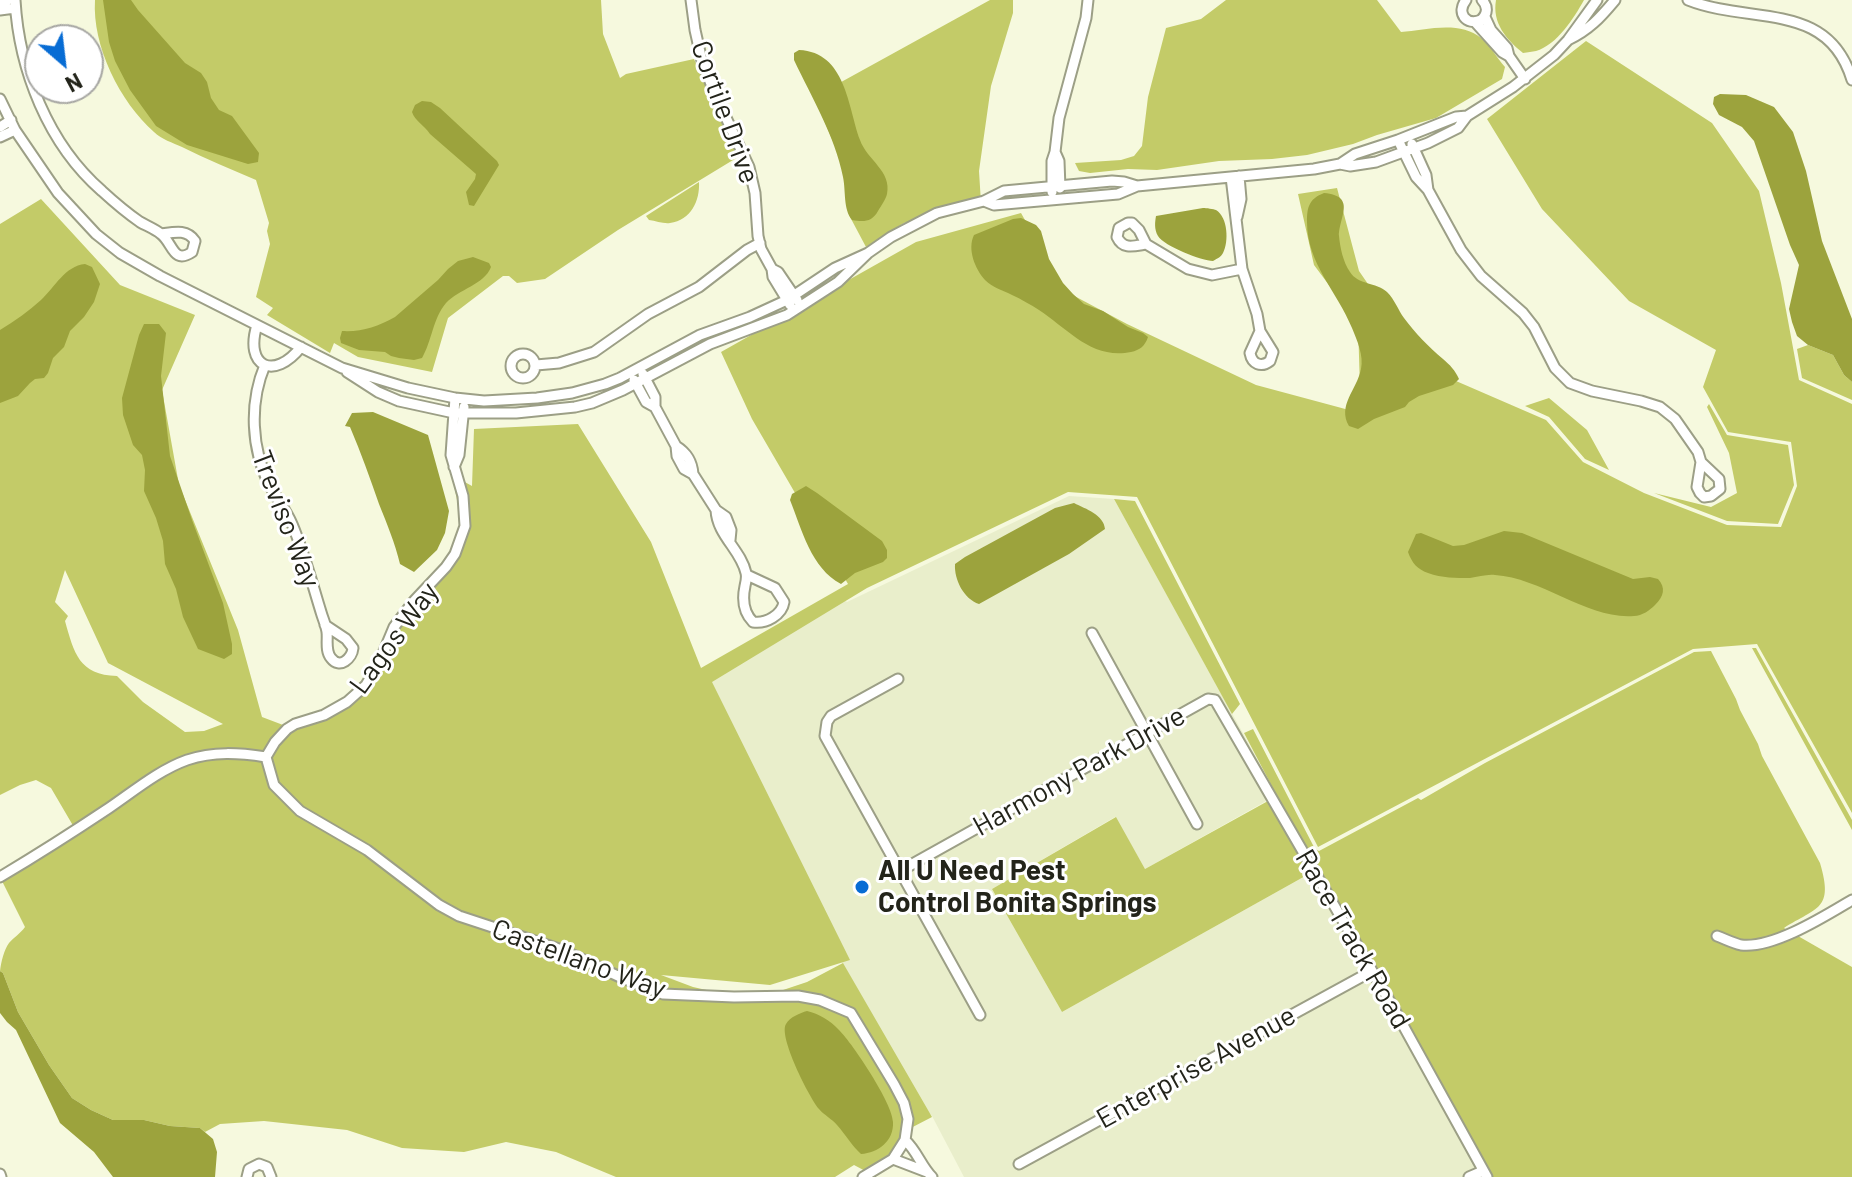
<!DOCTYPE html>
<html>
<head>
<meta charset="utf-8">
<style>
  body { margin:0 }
  #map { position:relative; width:1852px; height:1177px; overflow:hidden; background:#f6f9de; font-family:Barlow,sans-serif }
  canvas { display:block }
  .north { position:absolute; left:24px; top:24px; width:80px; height:80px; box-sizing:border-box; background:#fff; border:2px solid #a7a7a3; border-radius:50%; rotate:152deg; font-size:22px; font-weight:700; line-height:32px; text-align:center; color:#23241a }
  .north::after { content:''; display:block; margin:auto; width:28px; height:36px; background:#076cd4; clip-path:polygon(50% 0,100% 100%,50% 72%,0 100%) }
</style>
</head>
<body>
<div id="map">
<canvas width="1852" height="1177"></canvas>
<div class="north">N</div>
</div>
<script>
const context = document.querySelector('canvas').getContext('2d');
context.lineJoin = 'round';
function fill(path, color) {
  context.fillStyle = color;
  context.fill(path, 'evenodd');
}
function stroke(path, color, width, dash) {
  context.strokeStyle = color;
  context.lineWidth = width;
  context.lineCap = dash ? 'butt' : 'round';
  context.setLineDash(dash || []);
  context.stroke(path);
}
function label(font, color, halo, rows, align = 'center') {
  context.font = font + ' Barlow,sans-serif';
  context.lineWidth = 6;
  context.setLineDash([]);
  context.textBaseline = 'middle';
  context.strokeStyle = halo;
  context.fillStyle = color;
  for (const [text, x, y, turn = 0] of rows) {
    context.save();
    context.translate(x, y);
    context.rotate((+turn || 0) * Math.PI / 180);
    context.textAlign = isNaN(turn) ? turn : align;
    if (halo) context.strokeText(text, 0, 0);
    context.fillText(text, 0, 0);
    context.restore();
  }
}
fill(new Path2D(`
  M1069 496 1114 499 1277 795 1145 869 1115 817 992 889 1062 1012 1316 870 1487 1177H964L932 1116 926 1110 697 707 700 673 840 598 847 602Z`), '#e9eecb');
fill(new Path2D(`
  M95 0H601L603 34 620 78 626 74 694 59 738 157 618 230 545 279 517 283 509 276H503L448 318 432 372 358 357 334 343 330 353 267 315 273 308 256 297 270 244 267 231 269 223 256 180C231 169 206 159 182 147 173 143 161 139 154 132 120 102 92 46 95 0Z
  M990 0H1013V13L991 86 979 171 981 203 955 208 904 223 866 247 849 215 844 167 814 97Z
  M1226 0H1377L1401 32C1425 30 1460 20 1481 38 1490 45 1497 58 1505 67L1502 79 1436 118 1377 135 1353 144 1307 155 1272 159 1219 161 1157 170 1128 169 1090 173 1079 171 1075 163 1121 160 1134 156 1142 146 1148 97 1166 28 1201 19Z
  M1496 0H1584C1574 18 1557 45 1536 51 1532 52 1528 52 1523 53 1506 39 1492 23 1496 0Z
  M1586 41 1712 123 1759 191 1781 283 1799 380 1852 404V813L1757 644 1693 649 1318 847 1137 497 1068 492 867 588 712 682 850 960 770 985 661 975 693 987 733 996 771 994 807 982 843 963 932 1117 905 1131 892 1157 871 1174 854 1165 835 1177H616L556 1152 506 1142 464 1152 402 1148 347 1130 264 1121 220 1124 205 1132 200 1128 170 1126 144 1120H113L91 1110 72 1098 49 1065 18 1012 3 973 0 971C1 962 4 950 9 943 14 937 20 934 25 927L0 877V871L19 863 75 829 51 788 36 780 20 785 0 795V224L41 199 120 285 195 315 162 390 179 485 238 630 262 717 291 728 354 695 387 638 456 543 462 525 452 475 472 486 474 429 578 424 651 542 701 668 848 584 752 419 721 352 916 242 1021 213 1065 291 1127 324 1256 385 1349 410 1360 388 1358 324 1314 265 1298 194 1337 188 1359 271 1426 368 1546 420 1583 462 1644 493 1727 525 1781 527 1797 486 1791 442 1728 432 1703 387 1716 350 1629 301 1542 209 1487 119ZM65 570 108 663 223 724 204 731 185 732 143 702 117 676C79 675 74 653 65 621L68 616 55 602Z
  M699 182C700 201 691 220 670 223 664 224 656 221 649 220L646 216Z
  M1808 345 1833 355 1844 375 1852 382V400L1802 378 1797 349Z
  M1549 398 1587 430 1609 470 1585 459 1549 417 1525 406Z
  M1709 404 1727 435 1788 445 1794 485 1778 524 1727 521 1654 493 1711 507 1737 493 1729 453 1707 407Z
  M1114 499 1135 501 1240 704 1232 714Z
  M1752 648H1756L1852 820V830Z
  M1711 651 1736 699 1740 710 1758 744 1762 756 1820 863C1834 910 1817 907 1784 928L1852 967V1177H1487L1316 870 1062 1012 992 889 1116 817 1145 869 1277 796 1244 733 1253 729 1315 849 1319 851 1418 798 1421 800 1485 763 1694 652Z`), '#c3cb68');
fill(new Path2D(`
  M103 0H131L138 10 185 63 201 73 207 82 211 98 219 110 232 116 259 153 258 162 248 164 187 145 156 126 130 90 115 61 109 42Z
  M799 50C846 52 848 107 860 140 867 160 892 171 887 194 886 199 881 206 878 211 872 222 864 222 852 220 843 209 846 191 843 177 835 136 812 98 794 60V53Z
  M1720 94 1746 95 1774 107 1793 132 1806 171 1822 241 1852 319V382L1844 375 1833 355 1808 345 1797 336 1792 322 1789 309 1799 265 1790 245 1754 141 1742 127 1719 115 1713 104 1714 97Z
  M422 101 431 102 440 108 497 161 499 165 474 206 469 205 466 192 475 179 476 174 430 134C424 125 415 121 412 112L415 105Z
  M1324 193C1357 196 1339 217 1339 236 1340 247 1343 262 1350 272 1358 285 1376 282 1387 292 1395 300 1398 310 1404 318 1415 333 1429 347 1443 359 1450 365 1455 370 1459 379L1453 385 1419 396 1409 402 1405 407 1374 419 1358 429 1349 426C1337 405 1357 390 1361 369 1364 356 1357 340 1352 328 1337 291 1307 264 1307 222 1307 207 1309 199 1324 193Z
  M1203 208C1206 208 1214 209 1216 210 1228 217 1229 242 1223 253 1221 257 1218 258 1213 261 1202 261 1164 246 1158 236 1154 229 1155 222 1156 216Z
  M1021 218 1036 225 1041 231 1049 259 1063 283 1073 294 1084 304 1103 311 1128 327 1143 333 1148 337C1145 346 1140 350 1131 352 1092 360 1068 329 1039 310 1031 305 1021 299 1012 295 1003 290 993 288 985 280 975 269 967 249 974 235L1013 219Z
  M473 257 489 263 491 267C484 285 459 289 446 303 433 318 432 341 422 358L414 360 399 358 391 356 385 352 359 350 341 343 340 338 342 331C362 332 377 327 395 317L438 280 448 269 458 261Z
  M85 264 92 267 100 284 94 302 84 317 70 331 64 347 53 358 48 373 44 378 35 379 30 383 18 396 0 403V330C15 321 29 311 41 300 55 287 65 266 85 264Z
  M144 324H159L166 333 161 376 170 456 192 520 223 603 232 644V654L224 659 198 649 183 617 176 589 165 564 163 541 156 518 144 491 145 470 142 455 133 445 123 415 122 398 139 335Z
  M373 412 428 435 449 511 445 533 437 550 414 572 400 564C395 543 387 524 379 504 370 478 361 453 350 427L345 426 352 413Z
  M806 486 817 493 882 541 887 550V558L883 562 855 573 841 584C811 568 802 530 790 500L792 494Z
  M1074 503C1086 509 1104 515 1105 529L1069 554 979 604C964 599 954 580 955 564L965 557 1055 508Z
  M1504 531 1522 533 1633 579 1650 577 1658 579C1666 588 1664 596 1655 605 1650 610 1642 616 1634 616 1589 620 1542 578 1495 575 1487 574 1478 577 1470 578 1456 578 1442 578 1428 573 1417 569 1412 563 1408 552L1416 534 1421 533 1453 546 1464 545Z
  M0 971 3 973 18 1012 49 1065 72 1098 91 1110 113 1120H144L170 1126 200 1128 213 1139 217 1152 215 1177H113L94 1152 60 1123 16 1030 7 1022 0 1013Z
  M807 1011C819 1014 830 1020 839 1030 853 1044 893 1104 893 1122 894 1141 878 1153 861 1154 852 1146 846 1135 837 1125 832 1119 824 1115 819 1109 809 1097 778 1036 786 1024 790 1017 800 1013 807 1011Z`), '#9ca33d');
const street = new Path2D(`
  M15 0C19 70 48 144 102 191 114 202 127 213 140 222 147 226 155 229 161 234 173 243 173 265 192 252L195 241C187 229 175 232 162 234
  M691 0 695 30 702 61 715 94 749 167 755 193 758 236 761 249 772 269
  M1466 0C1456 13 1466 26 1481 20 1488 14 1488 6 1482 0
  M1688 0C1751 25 1828 0 1852 80
  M0 1 8 0
  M0 10 15 8
  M1485 17 1491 30 1507 48 1509 56 1525 79
  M1475 22 1502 52 1509 56
  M1568 40C1589 30 1600 18 1615 0
  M0 99 15 130 58 193 96 234 120 253 160 276 342 368 408 388 455 398 484 401 537 398 572 393 605 384 620 378 700 335 750 317 787 300 835 268 868 253
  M0 127 11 120
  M0 137 15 130
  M1398 140 1416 177 1428 190 1461 250 1481 276 1523 313 1534 327 1555 368 1570 383 1592 391 1641 401 1660 407 1675 419 1698 452 1701 462 1697 487 1700 493 1704 497 1711 496 1720 489 1719 479 1701 462
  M1412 144 1426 175 1428 190
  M1055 152 1059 161 1060 188
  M1340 164 1350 166 1376 162 1428 143 1458 128 1467 116 1513 87 1554 55 1568 40 1597 0
  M1231 177 1242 269 1257 314 1260 331 1273 352 1270 361C1261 368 1252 364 1250 353L1260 331
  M1052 192V161L1055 152 1059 118 1086 18 1088 0
  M984 201 994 205 1118 194 1137 186 1314 169 1340 164 1355 154 1398 140 1456 117 1467 116
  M1237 217 1241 199 1239 176
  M1146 244C1134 246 1123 250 1117 237L1119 228 1128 223H1132L1139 230 1146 244 1188 269 1212 275 1242 269
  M790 305 773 277 772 269 778 272 797 300
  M257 325C244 367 274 381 301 347
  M511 366a12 12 0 1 1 24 0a12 12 0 1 1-24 0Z
  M265 365C249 403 251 449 270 486 277 499 286 510 292 524 304 552 312 583 321 612 323 619 326 625 327 632 328 640 325 651 331 658 340 670 352 658 353 648L346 639 325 625
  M536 365 559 363 594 352 648 314 699 287 747 250 760 243
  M347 372 378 392 399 401 454 413H516L575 407 592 403 623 390 710 344 787 315 838 282 868 253 891 237 937 213 984 201 1004 191 1112 181 1124 182 1137 186
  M643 374 655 397V407
  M634 380 646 402 655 407 676 446 677 456 684 469 693 474 716 510 726 517 731 530 730 540
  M676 446C687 453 692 461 693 474
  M454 467 459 455 464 407
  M716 510C717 535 741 550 746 573 747 577 746 582 745 586 742 600 743 612 753 622 766 624 782 615 784 602L775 588 747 575
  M1092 633 1197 824
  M898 679 831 716 827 722 825 736 980 1015
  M266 757 274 785 300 811 367 850 439 905 459 916 562 950 620 977 663 994 734 997 798 996 820 1000 851 1013 894 1084 904 1103 908 1119 905 1140 893 1159 863 1177
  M900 871 1208 699 1215 700 1393 1007 1487 1177
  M0 877C37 855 73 832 109 808 134 791 159 770 187 760 214 751 239 753 266 757L275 742 287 729 295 724 324 715 347 702 366 685 379 663 394 627 414 601 446 567 455 554 465 526 463 496 451 455 455 398
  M1717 936C1725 939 1733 943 1741 945 1773 949 1825 916 1852 900
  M905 1140C917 1151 921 1166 932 1177
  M893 1159 927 1172
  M1019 1164 1372 971
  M0 1174 1 1177
  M247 1177 249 1169 259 1164 267 1167 271 1177
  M1469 1177 1483 1171`);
stroke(street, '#9c9f86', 13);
stroke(street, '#fff', 9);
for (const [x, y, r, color] of [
  [862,887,8,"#076cd4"]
]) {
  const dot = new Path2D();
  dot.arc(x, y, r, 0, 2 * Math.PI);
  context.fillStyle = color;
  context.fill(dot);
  stroke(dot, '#fff', 3);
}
label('28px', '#23241a', '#fff', [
  ["Cortile Drive",725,112,70],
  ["Treviso Way",286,519,69],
  ["Lagos Way",394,638,-54],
  ["Harmony Park Drive",1079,771,-29],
  ["Race Track Road",1353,939,60],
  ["Castellano Way",579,959,20],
  ["Enterprise Avenue",1196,1067,-29]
]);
label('bold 28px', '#23241a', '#fff', [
  ["All U Need Pest",878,871],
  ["Control Bonita Springs",878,903]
], 'left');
</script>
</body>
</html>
